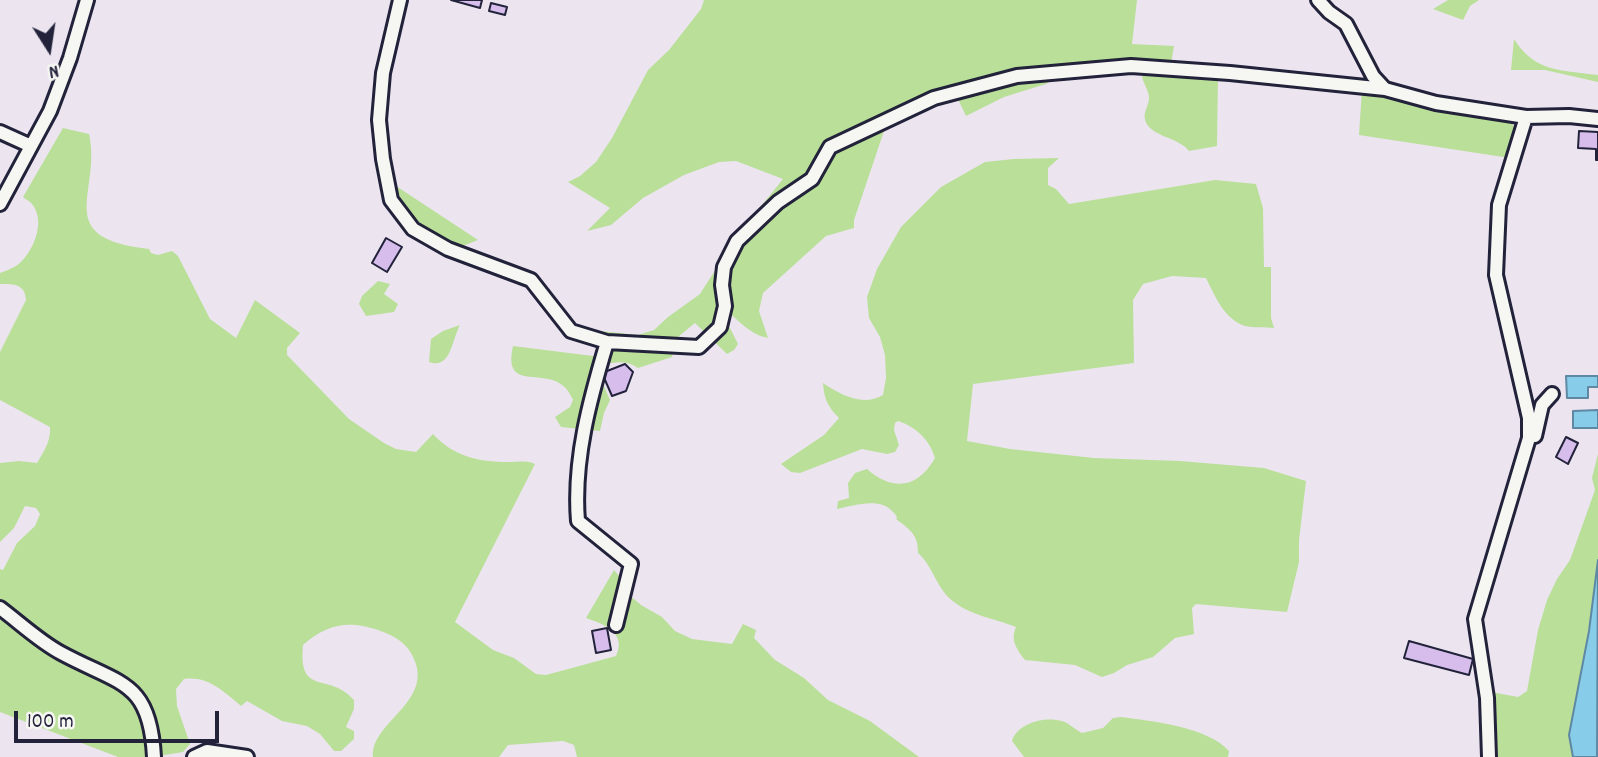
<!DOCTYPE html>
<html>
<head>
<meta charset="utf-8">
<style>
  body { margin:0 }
  #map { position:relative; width:1598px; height:757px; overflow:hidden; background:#ece5f0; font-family:Dekko,sans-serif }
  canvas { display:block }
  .north { position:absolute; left:14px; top:14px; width:70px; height:70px; -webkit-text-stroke:5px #f6f6f2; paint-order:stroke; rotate:168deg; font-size:19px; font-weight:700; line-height:28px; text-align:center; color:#22223b }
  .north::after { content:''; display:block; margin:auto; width:24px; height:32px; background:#22223b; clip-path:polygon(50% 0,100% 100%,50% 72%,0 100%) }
  .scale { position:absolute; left:14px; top:711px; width:205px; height:32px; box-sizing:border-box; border:4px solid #22223b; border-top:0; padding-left:9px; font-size:21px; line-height:24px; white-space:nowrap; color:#22223b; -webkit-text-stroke:5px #f6f6f2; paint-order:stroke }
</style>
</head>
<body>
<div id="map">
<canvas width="1598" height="757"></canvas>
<div class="north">N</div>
<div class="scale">100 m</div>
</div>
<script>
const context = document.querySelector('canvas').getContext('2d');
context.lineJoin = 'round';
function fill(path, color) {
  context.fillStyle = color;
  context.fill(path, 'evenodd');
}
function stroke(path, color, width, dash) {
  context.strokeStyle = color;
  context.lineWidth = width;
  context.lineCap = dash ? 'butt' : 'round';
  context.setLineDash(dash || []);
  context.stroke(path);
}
fill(new Path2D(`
  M704 0H1137L1132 44 1174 46 1171 64 1218 75 1217 146 1189 151C1179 137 1150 137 1145 120 1143 111 1149 106 1149 98 1149 92 1144 84 1142 77L1149 67 1057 75 1046 84 1004 97 966 116 956 95 886 125 854 220V228L826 236 763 293 759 311 768 338C747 334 736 316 719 305L717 308 719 314 730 328 738 344 734 350 727 354 695 323 678 337 672 357 638 368C625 359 610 362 596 368L610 400 604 413 600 431 561 427 555 417 570 407 573 400C557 357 501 400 513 346L601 357 606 344 570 333 577 325 590 330 638 335 654 330 668 317 700 294 737 236 783 179 736 161 719 162 684 175 643 198 611 225 587 231 610 208 568 182 580 176 596 162 612 138 648 70 669 50 701 9Z
  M1448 0H1479L1470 6 1463 20 1433 9Z
  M1514 39C1535 73 1563 70 1598 75V82L1545 70H1511Z
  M1362 89 1506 118C1523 132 1515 140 1510 158L1359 135Z
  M63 128 89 134C102 193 50 238 149 249L151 253 158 255 172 251 178 256 210 319 236 338 255 300 300 333 287 348V355L349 419 384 443 396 449 416 452 433 434C453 456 478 462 508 462 517 462 527 460 535 464L455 622 493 650 514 658 536 674 546 675 616 656C627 633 604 624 586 618L614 570 624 582 628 594 641 605 662 617 675 631 692 639 732 644 743 624 756 630 754 638 775 660 804 678 828 700 870 721 919 757H577L574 745 563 741 508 745 499 757H373C370 720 442 700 409 650 399 635 373 627 356 625 335 623 319 631 303 645 298 698 329 671 354 700V709L346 727 354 731V739L341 751H334L320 734 307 726 282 721 247 701 241 706C223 691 208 676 184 679L176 689 177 706 190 744 183 752 153 757H118L0 712V569L3 570 17 543 35 526 40 514 36 508 25 506 14 528 0 542V463L19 461 37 463C44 451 51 441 50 427L0 400V352L26 300C25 284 14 284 0 284V273C5 271 11 269 16 266 32 255 47 222 32 204 30 201 26 200 23 197Z
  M1059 158 1048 168V185L1056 189 1069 204 1215 180 1256 184 1263 208 1264 267H1271V318L1274 328C1265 327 1254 328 1245 326 1224 319 1215 296 1206 278L1172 276 1143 284 1133 300 1134 363 973 384 967 441 1010 449 1094 458 1180 461 1264 468 1306 481 1299 540V562L1287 612 1196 604 1192 608 1194 634 1175 638 1153 657 1127 665 1114 673 1102 677 1075 665 1025 660C1017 650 1010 640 1016 627 996 619 970 615 954 602 937 590 933 566 918 553 918 537 913 532 900 522 892 516 901 521 894 513 880 496 854 506 837 509L838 501 849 498 848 483 855 473 867 469C893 492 918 488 935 458 930 440 916 427 898 421L895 423 894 430 899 445 895 452 887 454 862 449 800 473 791 472 781 464 824 435 839 418C828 407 824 399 823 383 841 395 863 407 883 395L886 378 885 355 880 337 869 318 867 297 877 269 901 227 941 187 985 162 1014 159Z
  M393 184 478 240 460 247C425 233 410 217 393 184Z
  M378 281 390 284 384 294 398 304 394 312 366 316 359 304 362 296Z
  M460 325C452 339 451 370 429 362L431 339 443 331Z
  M1598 454V560L1589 631 1569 735 1573 757H1494L1491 692 1518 697 1527 691 1538 630 1547 600 1557 579 1570 560 1595 490 1592 478Z
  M1121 717C1152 721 1208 727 1229 751L1228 757H1024L1012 741C1017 723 1045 716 1062 721 1069 723 1076 730 1082 733L1103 728 1113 718Z`), '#badf99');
const water = new Path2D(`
  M1566 376H1598V387H1588V398H1567Z
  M1598 410V428H1573V411Z
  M1598 560 1597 757H1573L1569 735 1589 631Z`);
fill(water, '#87cce8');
stroke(water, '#5f88a3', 2);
const building = new Path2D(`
  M451 0H482L480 8Z
  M491 3 507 7 505 15 489 11Z
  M1579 131 1598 132V160H1596V149L1578 148Z
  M386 238 402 247 387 272 372 263Z
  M625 364 633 372 626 391 612 396 602 373Z
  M1566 437 1578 443 1568 464 1556 457Z
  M607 628 611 650 596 653 592 631Z
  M1409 641 1473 659 1469 675 1404 658Z`);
fill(building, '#d6bdec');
stroke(building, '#22223b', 2);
const minor = new Path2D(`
  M400 0 383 73 379 120 383 159 391 200 413 229 448 249 531 280 571 331 607 342 699 347 720 327 725 306 722 285 724 267 737 241 778 202 812 179 830 147 934 98 1017 76 1131 66 1230 73 1385 89
  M1318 0 1329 12 1346 24 1373 76 1385 89 1436 103 1526 117 1569 116 1598 119
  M0 132 31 146
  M0 204 50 111 70 58 87 0
  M607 342C590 399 573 460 578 521L631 564 616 625
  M1535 436 1542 405 1552 394
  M0 608C20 623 40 642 61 653 120 685 150 680 154 757
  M194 757 207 751 247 757
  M1489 757 1487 698 1475 619 1529 438V418L1496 275 1499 205 1526 117`);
stroke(minor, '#22223b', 18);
stroke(minor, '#f6f6f2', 12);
</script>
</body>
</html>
